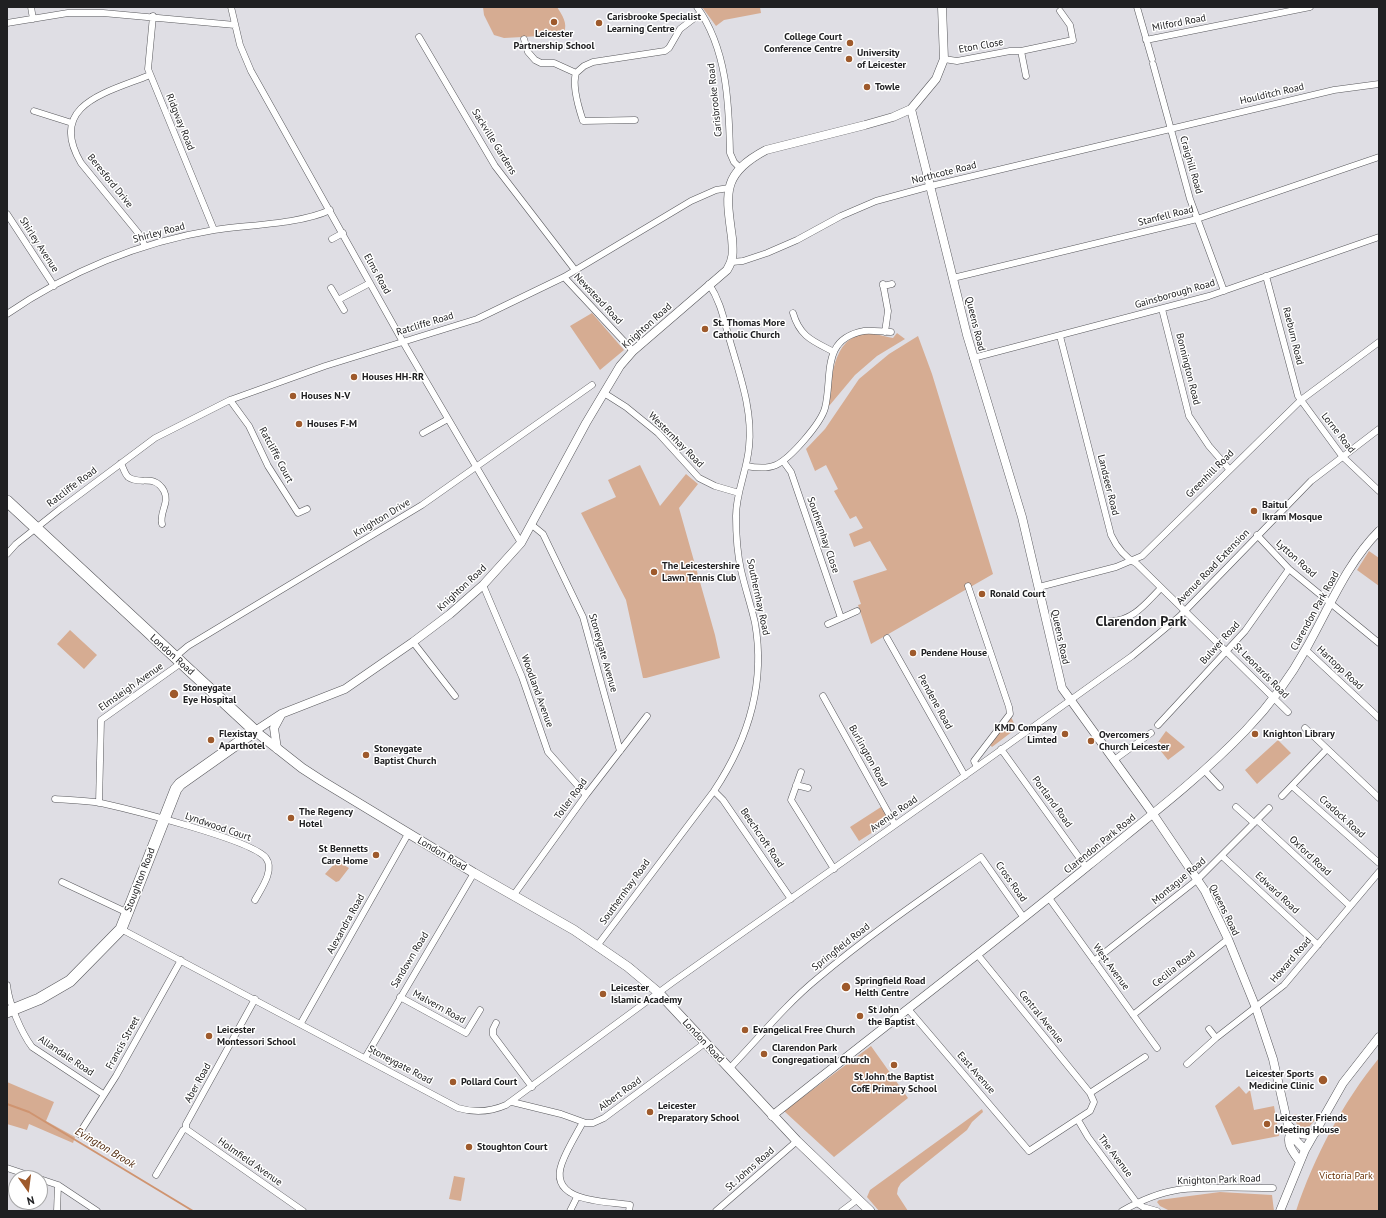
<!DOCTYPE html>
<html>
<head>
<meta charset="utf-8">
<style>
  body { margin:0 }
  #map { position:relative; width:1386px; height:1218px; overflow:hidden; background:#dfdee4; font-family:"PT Sans",sans-serif }
  canvas { display:block }
  .frame { position:absolute; inset:0; border:8px solid #202022; pointer-events:none }
  .north { position:absolute; left:8px; top:1170px; width:40px; height:40px; box-sizing:border-box; background:#fff; border:1px solid #a6a6a7; border-radius:50%; rotate:166deg; font-size:11px; font-weight:700; line-height:16px; text-align:center; color:#202022 }
  .north::after { content:''; display:block; margin:auto; width:14px; height:18px; background:#9e5a2c; clip-path:polygon(50% 0,100% 100%,50% 72%,0 100%) }
</style>
</head>
<body>
<div id="map">
<canvas width="1386" height="1218"></canvas>
<div class="frame"></div>
<div class="north">N</div>
</div>
<script>
const context = document.querySelector('canvas').getContext('2d');
context.lineJoin = 'round';
function fill(path, color) {
  context.fillStyle = color;
  context.fill(path, 'evenodd');
}
function stroke(path, color, width, dash) {
  context.strokeStyle = color;
  context.lineWidth = width;
  context.lineCap = dash ? 'butt' : 'round';
  context.setLineDash(dash || []);
  context.stroke(path);
}
function label(font, color, halo, rows, align = 'center') {
  context.font = font + ' "PT Sans",sans-serif';
  context.lineWidth = 3;
  context.setLineDash([]);
  context.textBaseline = 'middle';
  context.strokeStyle = halo;
  context.fillStyle = color;
  for (const [text, x, y, turn = 0] of rows) {
    context.save();
    context.translate(x, y);
    context.rotate((+turn || 0) * Math.PI / 180);
    context.textAlign = isNaN(turn) ? turn : align;
    if (halo) context.strokeText(text, 0, 0);
    context.fillText(text, 0, 0);
    context.restore();
  }
}
fill(new Path2D(`
  M483 7H557C562 15 568 23 564 33L559 35 504 38 494 35 484 15Z
  M702 7H760L761 13 724 20 716 26Z
  M592 313 624 350 600 370 570 326Z
  M897 333 905 339 877 356 855 375 829 406C831 379 833 331 872 334 879 334 886 337 893 338Z
  M918 336 932 374 993 574 871 644 858 605 861 604 853 581 887 570 870 541 854 547 849 534 863 528 856 516 850 519 834 491 838 489 826 465 815 471 806 449 825 429 859 379 889 354Z
  M640 465 660 506 686 474 698 484 679 508 715 635 720 658 646 678H643L626 600 581 513 616 497 608 480Z
  M1369 551 1379 558V586L1357 570Z
  M70 630 97 655 84 669 57 644Z
  M1011 717 1014 723 1010 726 1013 731 992 747 990 745Z
  M1166 731 1185 747 1168 760 1156 745Z
  M1278 740 1291 753 1257 784 1245 770Z
  M881 807 890 821 859 841 850 827Z
  M337 861 349 868 339 881 336 882 325 874Z
  M871 1046 908 1098 834 1157 784 1111Z
  M1379 1058V1211H1296C1314 1157 1343 1102 1379 1058Z
  M7 1082 54 1102 46 1121 75 1137 73 1143 29 1124 27 1130 7 1124Z
  M1239 1086 1246 1094 1250 1090 1254 1110 1274 1106 1279 1136 1232 1145 1215 1106Z
  M982 1109 983 1112 972 1122 967 1130 901 1183 898 1188 897 1194 908 1211H879L867 1197 870 1190Z
  M1294 1114 1315 1120 1308 1128 1304 1129 1297 1125Z
  M454 1176 465 1178 461 1201 449 1199Z
  M1220 1192 1272 1195 1274 1211H1170L1160 1206 1157 1202 1159 1200Z`), '#d6ac92');
stroke(new Path2D(`
  M7 1104 29 1112 193 1211`), '#cf9470', 2);
const street = new Path2D(`
  M31 7 33 19
  M231 7 240 45 251 71 403 342 521 543
  M697 7C727 49 729 103 730 153L734 162 740 168
  M1137 7 1152 59
  M153 16 148 69 214 230
  M7 23 68 13H103L235 25
  M419 37 495 166 575 270
  M524 39 528 52 535 60 541 63H554L576 73 584 66 593 62 665 51 669 48 680 29 701 13
  M1146 40 1310 7
  M1021 51 1026 76
  M944 59 957 61 1010 51H1021L1073 40 1070 25 1060 11
  M1153 64 1190 199 1224 291
  M576 73C572 85 579 109 583 121L635 120
  M34 111 72 123
  M7 214 54 286
  M332 239 343 233
  M145 246 139 234 81 163C46 104 109 92 150 75
  M732 262 743 261 767 253 797 240 841 216 876 201 931 186 1334 90 1379 84
  M1266 276 1298 396 1342 456 1379 491
  M564 277 633 351
  M953 278 1197 219 1379 157
  M883 284 888 311 885 332
  M883 286 892 284
  M331 288 344 310
  M338 300 370 283
  M1162 309 1189 416 1209 446 1229 469
  M793 313C800 337 813 341 834 352
  M7 314C68 272 140 242 214 230 247 225 301 224 330 210
  M1060 336 1111 535C1117 548 1124 557 1137 564L1288 712
  M973 358 1209 296 1379 237
  M604 393 626 407 658 433 699 478 715 486 739 493
  M230 400 249 426 268 466 298 513 307 509
  M423 433 448 419
  M783 461 791 472 841 618
  M121 463C123 468 125 474 128 477 140 486 154 473 164 491 170 503 159 512 162 524
  M746 466C757 468 767 469 776 465 791 458 821 423 825 408 833 377 820 339 864 331 873 330 882 332 891 332
  M532 525 543 534 583 617 620 751
  M1257 535 1289 569 1379 643
  M7 554 16 544 60 509 155 438 230 400 325 366 477 319 564 277 691 201 716 190 729 188
  M483 585 522 677 548 752 586 795
  M1039 587 1116 567 1142 556 1301 400 1379 342
  M1111 621C1133 621 1146 603 1161 588
  M828 624 857 611
  M887 638 965 776
  M413 642 455 696
  M1306 650 1379 718
  M175 657 188 646 422 505 592 385
  M823 696 895 825
  M1158 725 1245 631 1289 569
  M1305 728 1379 798
  M1001 749 1086 867
  M1114 760 1151 733
  M977 767 1132 656 1180 616 1311 481 1379 429
  M1205 771 1220 787
  M801 772 791 800 834 869
  M796 785 808 788
  M1292 786 1379 863
  M714 791 723 800 791 899
  M1282 796 1327 749
  M55 799C70 800 86 800 101 803 128 809 253 840 266 858 275 870 261 889 255 900
  M99 803 101 720 181 663
  M1236 807 1254 823
  M1257 820 1350 906
  M1222 856 1318 945
  M62 882 128 913
  M513 896 586 795 647 716
  M1049 898 1157 1048
  M121 929 458 1108C475 1113 490 1112 506 1105L673 982 977 767 974 761 1010 714 1009 707 968 586
  M597 946 714 791C748 740 766 685 755 623 751 605 745 588 741 570 737 552 736 533 736 516 736 492 747 471 749 447 753 411 740 376 730 341 724 321 721 302 709 284
  M977 954 1090 1093
  M1094 961 1198 879 1269 808
  M7 985C9 1004 21 1032 32 1047L103 1094
  M400 997 466 1033 480 1010
  M908 1009 1029 1151 1090 1111 1094 1102 1090 1093 1145 1057
  M1133 1015 1228 939
  M301 1023 408 834
  M496 1023 493 1029V1035L532 1087
  M1209 1029 1216 1038
  M365 1058 474 873
  M1187 1064 1216 1038 1284 985 1379 872
  M729 1069C758 1039 785 1005 818 978 870 934 926 896 981 857L1024 918
  M512 1102 561 1114 586 1123H593L604 1118 705 1043
  M1078 1120 1088 1137 1137 1203 1143 1207 1157 1211
  M583 1122C576 1135 567 1149 562 1163 547 1203 606 1201 630 1205L629 1211
  M186 1129 303 1211
  M79 1134 116 1076 181 960
  M7 1168 37 1178
  M156 1175 183 1130 186 1129V1124L255 999
  M40 1179 58 1185 97 1211
  M57 1211 58 1185
  M570 1211 577 1197
  M716 1211 797 1141
  M842 1211 858 1199
  M1122 1211C1138 1202 1158 1193 1177 1190 1208 1186 1241 1188 1273 1188`);
const secondary = new Path2D(`
  M911 109 967 335 1022 517 1062 688 1153 814 1205 891 1228 939 1256 1008 1273 1059 1290 1134C1286 1145 1294 1153 1300 1162
  M255 731 281 714 345 689 413 642 450 614 483 585 521 543 586 423 620 366 633 351 727 270C734 259 733 251 732 238 726 193 721 174 766 150L865 125 893 117 911 109 936 79 944 59 942 7
  M277 749 274 728 281 715
  M772 1116C877 1032 984 951 1088 866 1142 822 1198 780 1246 730 1269 706 1291 676 1307 647 1329 608 1347 563 1379 531
  M1289 1126C1297 1134 1304 1137 1315 1133
  M1290 1134 1305 1150
  M1280 1211 1305 1150 1343 1083 1379 1037`);
const primary = new Path2D(`
  M255 731 302 768 322 781 474 873 574 930 628 967 659 993 797 1141 870 1211`);
const highway = new Path2D(`
  M7 501 255 731 180 784 176 789 121 929 70 981 39 999 7 1012`);
stroke(street, '#58585c', 7);
stroke(secondary, '#58585c', 9);
stroke(primary, '#58585c', 10);
stroke(highway, '#58585c', 12);
stroke(street, '#fff', 6);
stroke(secondary, '#fff', 8);
stroke(primary, '#fff', 9);
stroke(highway, '#fff', 11);
for (const [x, y, r, color] of [
  [554,22,4,"#9e5a2c"],
  [599,23,4,"#9e5a2c"],
  [850,43,4,"#9e5a2c"],
  [849,59,4,"#9e5a2c"],
  [867,87,4,"#9e5a2c"],
  [705,329,4,"#9e5a2c"],
  [354,377,4,"#9e5a2c"],
  [293,396,4,"#9e5a2c"],
  [299,424,4,"#9e5a2c"],
  [1254,511,4,"#9e5a2c"],
  [654,572,4,"#9e5a2c"],
  [982,594,4,"#9e5a2c"],
  [913,653,4,"#9e5a2c"],
  [174,694,5,"#9e5a2c"],
  [1065,734,4,"#9e5a2c"],
  [1255,734,4,"#9e5a2c"],
  [211,740,4,"#9e5a2c"],
  [1091,741,4,"#9e5a2c"],
  [366,755,4,"#9e5a2c"],
  [291,818,4,"#9e5a2c"],
  [376,855,4,"#9e5a2c"],
  [846,987,5,"#9e5a2c"],
  [603,994,4,"#9e5a2c"],
  [860,1016,4,"#9e5a2c"],
  [745,1030,4,"#9e5a2c"],
  [209,1036,4,"#9e5a2c"],
  [764,1054,4,"#9e5a2c"],
  [894,1065,4,"#9e5a2c"],
  [1323,1080,5,"#9e5a2c"],
  [453,1082,4,"#9e5a2c"],
  [650,1112,4,"#9e5a2c"],
  [1267,1124,4,"#9e5a2c"],
  [469,1147,4,"#9e5a2c"]
]) {
  const dot = new Path2D();
  dot.arc(x, y, r, 0, 2 * Math.PI);
  context.fillStyle = color;
  context.fill(dot);
  stroke(dot, '#fff', 1.5);
}
label('bold 10px', '#202022', '#fff', [
  ["Carisbrooke Specialist",607,17],
  ["Learning Centre",607,29],
  ["Leicester",554,34,"center"],
  ["Partnership School",554,46,"center"],
  ["College Court",842,37,"right"],
  ["Conference Centre",842,49,"right"],
  ["University",857,53],
  ["of Leicester",857,65],
  ["Towle",875,87],
  ["St. Thomas More",713,323],
  ["Catholic Church",713,335],
  ["Houses HH-RR",362,377],
  ["Houses N-V",301,396],
  ["Houses F-M",307,424],
  ["Baitul",1262,505],
  ["Ikram Mosque",1262,517],
  ["The Leicestershire",662,566],
  ["Lawn Tennis Club",662,578],
  ["Ronald Court",990,594],
  ["Pendene House",921,653],
  ["Stoneygate",183,688],
  ["Eye Hospital",183,700],
  ["KMD Company",1057,728,"right"],
  ["Limted",1057,740,"right"],
  ["Flexistay",219,734],
  ["Aparthotel",219,746],
  ["Knighton Library",1263,734],
  ["Overcomers",1099,735],
  ["Church Leicester",1099,747],
  ["Stoneygate",374,749],
  ["Baptist Church",374,761],
  ["The Regency",299,812],
  ["Hotel",299,824],
  ["St Bennetts",368,849,"right"],
  ["Care Home",368,861,"right"],
  ["Springfield Road",855,981],
  ["Helth Centre",855,993],
  ["Leicester",611,988],
  ["Islamic Academy",611,1000],
  ["St John",868,1010],
  ["the Baptist",868,1022],
  ["Leicester",217,1030],
  ["Montessori School",217,1042],
  ["Evangelical Free Church",753,1030],
  ["Clarendon Park",772,1048],
  ["Congregational Church",772,1060],
  ["Leicester Sports",1314,1074,"right"],
  ["Medicine Clinic",1314,1086,"right"],
  ["St John the Baptist",894,1077,"center"],
  ["CofE Primary School",894,1089,"center"],
  ["Pollard Court",461,1082],
  ["Leicester",658,1106],
  ["Preparatory School",658,1118],
  ["Leicester Friends",1275,1118],
  ["Meeting House",1275,1130],
  ["Stoughton Court",477,1147]
], 'left');
label('10px', '#202022', '#fff', [
  ["Milford Road",1179,23,-11],
  ["Eton Close",981,46,-10],
  ["Houlditch Road",1272,94,-13],
  ["Carisbrooke Road",715,100,-96],
  ["Ridgway Road",180,122,68],
  ["Sackville Gardens",494,142,58],
  ["Craighill Road",1191,165,74],
  ["Northcote Road",944,173,-14],
  ["Beresford Drive",110,181,51],
  ["Stanfell Road",1166,216,-14],
  ["Shirley Road",159,233,-15],
  ["Shirley Avenue",39,245,57],
  ["Elms Road",377,274,61],
  ["Gainsborough Road",1175,294,-16],
  ["Newstead Road",598,299,47],
  ["Ratcliffe Road",425,324,-17],
  ["Queens Road",975,324,76],
  ["Knighton Road",647,326,-42],
  ["Raeburn Road",1293,336,76],
  ["Bonnington Road",1188,369,76],
  ["Lorne Road",1338,433,52],
  ["Westernhay Road",676,440,45],
  ["Ratcliffe Court",276,455,62],
  ["Greenhill Road",1210,474,-45],
  ["Landseer Road",1108,485,76],
  ["Ratcliffe Road",72,487,-37],
  ["Knighton Drive",382,518,-31],
  ["Southernhay Close",823,535,71],
  ["Lytton Road",1296,559,42],
  ["Avenue Road Extension",1213,567,-46],
  ["Knighton Road",462,588,-43],
  ["Southernhay Road",758,597,78],
  ["Clarendon Park Road",1315,611,-61],
  ["Queens Road",1060,637,78],
  ["Bulwer Road",1220,643,-48],
  ["Stoneygate Avenue",603,653,74],
  ["London Road",172,655,42],
  ["Hartopp Road",1340,668,43],
  ["St Leonards Road",1261,671,45],
  ["Elmsleigh Avenue",131,687,-35],
  ["Woodland Avenue",537,691,70],
  ["Pendene Road",935,702,61],
  ["Burlington Road",868,756,61],
  ["Toller Road",571,799,-54],
  ["Portland Road",1052,802,54],
  ["Avenue Road",894,814,-35],
  ["Cradock Road",1342,817,42],
  ["Lyndwood Court",218,827,19],
  ["Beechcroft Road",762,838,56],
  ["Clarendon Park Road",1100,844,-39],
  ["London Road",442,854,31],
  ["Oxford Road",1310,856,43],
  ["Stoughton Road",140,880,-69],
  ["Montague Road",1179,881,-40],
  ["Cross Road",1011,882,55],
  ["Southernhay Road",625,892,-54],
  ["Edward Road",1277,893,43],
  ["Queens Road",1224,910,64],
  ["Alexandra Road",346,924,-61],
  ["Springfield Road",841,947,-38],
  ["Sandown Road",410,960,-59],
  ["Howard Road",1291,960,-49],
  ["West Avenue",1111,967,54],
  ["Cecilia Road",1174,969,-39],
  ["Malvern Road",439,1007,29],
  ["Central Avenue",1041,1017,51],
  ["London Road",703,1041,47],
  ["Francis Street",123,1043,-61],
  ["Allandale Road",66,1056,34],
  ["Stoneygate Road",400,1065,28],
  ["East Avenue",976,1073,49],
  ["Aber Road",198,1083,-61],
  ["Albert Road",620,1094,-36],
  ["The Avenue",1115,1156,53],
  ["Holmfield Avenue",250,1162,35],
  ["St. Johns Road",750,1169,-41],
  ["Knighton Park Road",1219,1180,-2]
]);
label('10px', '#693206', '#fff', [
  ["Victoria Park",1346,1176]
]);
label('italic 11px', '#50290d', '#fff', [
  ["Evington Brook",105,1148,31]
]);
label('bold 14px', '#202022', '#fff', [
  ["Clarendon Park",1141,622]
]);
</script>
</body>
</html>
